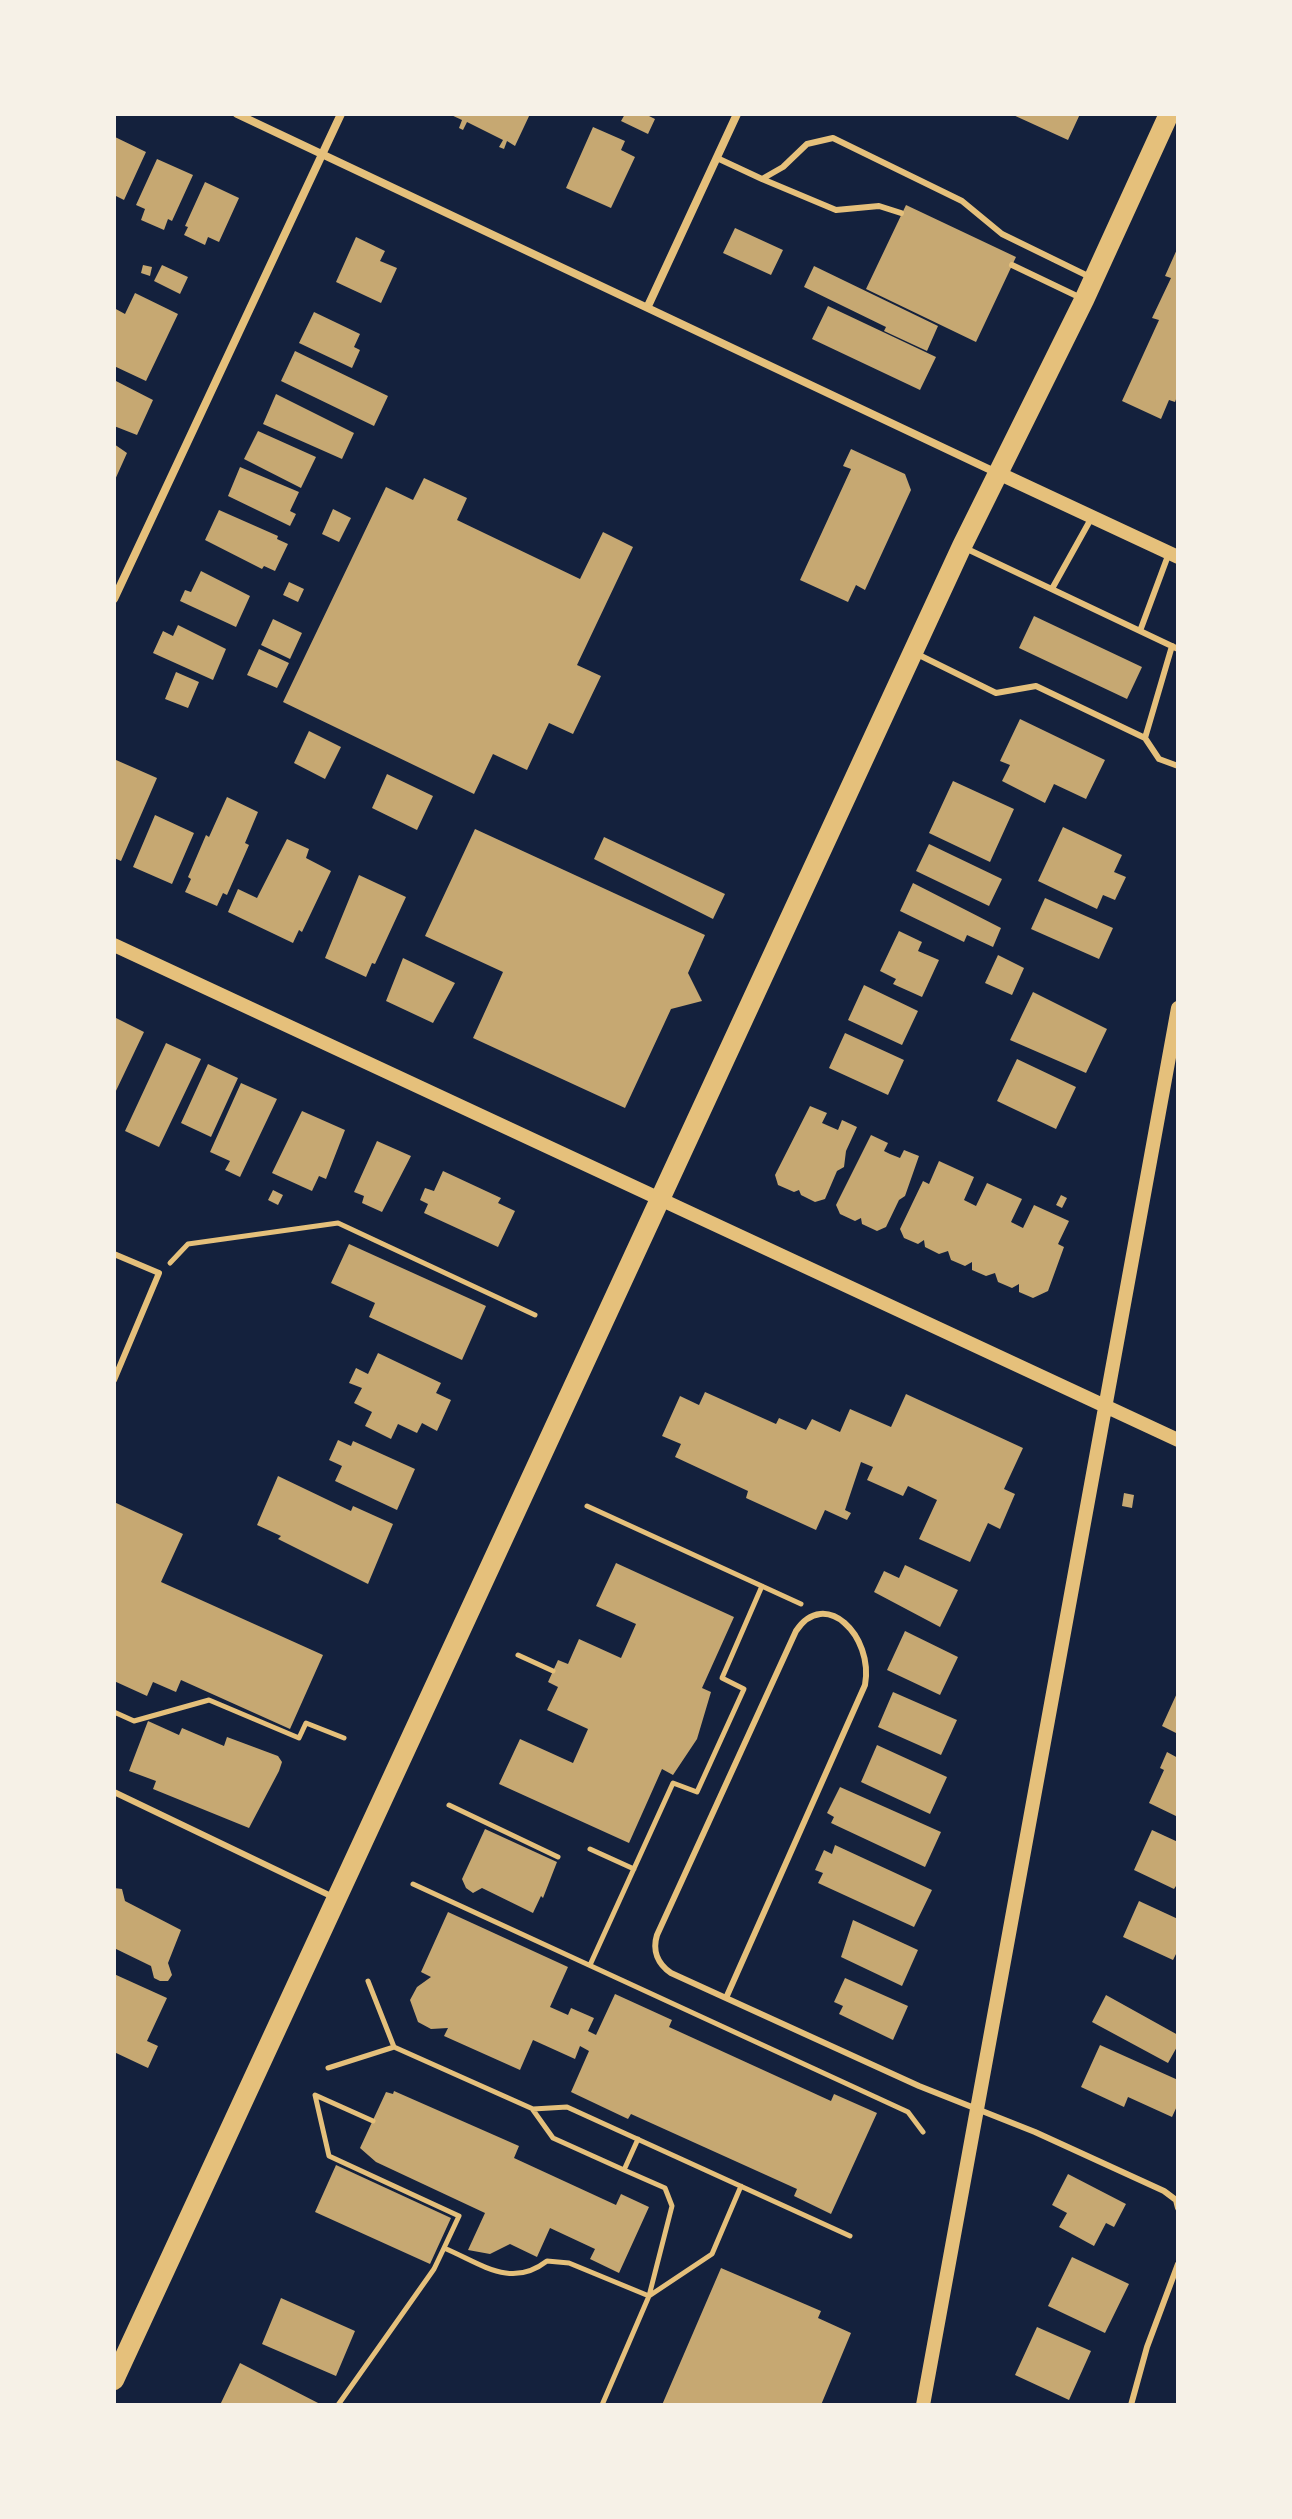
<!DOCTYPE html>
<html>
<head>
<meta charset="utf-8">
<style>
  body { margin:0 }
  #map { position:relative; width:1292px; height:2519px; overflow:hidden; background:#14213d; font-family:"Nunito Sans",sans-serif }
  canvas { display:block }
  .frame { position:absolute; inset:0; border:116px solid #f6f1e7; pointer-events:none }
</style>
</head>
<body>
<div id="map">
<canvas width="1292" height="2519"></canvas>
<div class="frame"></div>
</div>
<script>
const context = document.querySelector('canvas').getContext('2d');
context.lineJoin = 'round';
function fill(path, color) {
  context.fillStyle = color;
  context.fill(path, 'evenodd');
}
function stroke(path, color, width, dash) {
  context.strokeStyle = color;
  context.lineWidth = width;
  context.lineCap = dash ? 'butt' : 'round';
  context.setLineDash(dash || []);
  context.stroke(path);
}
fill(new Path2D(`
  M449 114H530L515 146 507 141 504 149 499 147 503 140 467 122 463 130 459 128 462 120Z
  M625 114H645L655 119 648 134 621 121Z
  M1011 114H1080L1068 140Z
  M593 127 625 141 621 150 635 157 611 208 566 188Z
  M115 137 146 152 124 200 114 195Z
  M157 159 193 175 172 221 168 219 164 230 141 220 145 209 136 205Z
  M205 182 239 198 219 242 208 237 205 245 184 235 188 227 185 226Z
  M906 205 1016 257 976 342 866 289Z
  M735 228 783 250 771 275 723 253Z
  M356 237 385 251 380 261 397 268 381 303 336 282Z
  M1178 247V394L1175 402 1169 400 1161 419 1122 401 1159 320 1152 318 1171 278 1165 276Z
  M143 265 152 267 150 276 141 273Z
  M162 265 188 277 180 294 154 281Z
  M814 266 938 326 927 351 884 331 886 327 804 287Z
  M135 293 178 314 146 381 114 366V308L125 314Z
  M828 306 936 357 920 390 812 339Z
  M314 312 360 334 354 347 360 350 352 368 299 343Z
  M295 351 388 396 374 426 281 381Z
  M114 380 153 400 137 435 114 426Z
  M276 394 354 433 342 459 263 424Z
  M258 431 316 457 301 488 244 459Z
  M114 444 127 453 114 482Z
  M851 449 905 474 911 490 865 590 856 585 848 602 800 580 851 469 843 466Z
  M240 467 299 492 290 511 296 514 290 526 228 496Z
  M424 478 467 498 457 520 580 579 603 532 633 547 577 665 601 676 573 734 549 723 527 770 493 754 474 794 283 702 386 487 413 500Z
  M333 509 351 518 339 542 322 534Z
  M219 510 278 536 277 539 288 544 275 571 264 566 262 569 205 540Z
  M201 571 250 596 236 627 180 601 185 590 191 592Z
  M289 582 304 589 298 602 283 595Z
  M1034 616 1142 667 1127 699 1019 648Z
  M273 619 302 633 290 659 261 645Z
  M178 625 226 649 213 680 153 653 163 631 173 636Z
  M259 649 289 663 277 688 247 675Z
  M176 672 199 682 188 708 165 699Z
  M1020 719 1105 760 1086 799 1054 784 1045 803 1002 781 1010 765 1000 761Z
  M309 731 341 747 325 779 294 763Z
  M116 760 157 778 121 861 114 858Z
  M387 774 433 796 417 830 372 808Z
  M953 781 1014 809 990 862 929 833Z
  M227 797 258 812 245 843 249 845 227 895 223 893 217 906 185 892 191 879 188 877 206 835 209 837Z
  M155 815 194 833 172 884 133 867Z
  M1063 827 1122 855 1114 872 1126 877 1115 900 1103 895 1097 909 1038 881Z
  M475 829 705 935 688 973 702 1001 671 1009 625 1108 473 1038 503 972 425 936Z
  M604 837 725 894 713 919 594 859Z
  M287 839 309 849 306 858 331 871 302 932 299 930 293 943 228 912 238 889 257 898Z
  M929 844 1002 879 989 906 916 871Z
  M359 875 406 897 375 964 372 963 366 977 325 958Z
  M913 883 1001 928 993 947 967 935 964 942 900 911Z
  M1045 898 1113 928 1099 959 1031 929Z
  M899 931 922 942 918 951 939 960 922 997 893 984 896 979 880 971Z
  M998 955 1024 968 1012 995 985 983Z
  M403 958 455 983 433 1023 386 1001Z
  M864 985 918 1011 902 1045 848 1020Z
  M1033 992 1107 1029 1086 1073 1010 1040Z
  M114 1017 144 1032 114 1095Z
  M845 1033 904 1060 888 1095 829 1068Z
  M166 1043 201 1059 159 1147 125 1131Z
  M1017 1059 1076 1087 1056 1129 997 1101Z
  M208 1064 238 1078 211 1137 181 1123Z
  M241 1083 277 1099 240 1177 225 1170 230 1161 210 1152Z
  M810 1106 827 1113 822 1123 838 1130 842 1120 857 1127 846 1151 844 1167 837 1171 825 1199 815 1202 801 1195 799 1190 794 1192 778 1185 775 1175Z
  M302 1111 345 1130 326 1179 319 1176 312 1191 272 1173Z
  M871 1135 888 1143 884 1151 890 1154 900 1158 904 1150 919 1156 905 1196 899 1200 886 1227 877 1231 862 1224 861 1218 855 1221 840 1214 836 1205Z
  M377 1141 411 1156 382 1212 362 1203 364 1196 354 1192Z
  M939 1161 974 1177 964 1200 976 1206 987 1183 1022 1199 1011 1222 1023 1228 1034 1205 1069 1221 1058 1244 1064 1247 1048 1291 1033 1298 1019 1292V1284L1012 1288 998 1282 995 1273 986 1276 972 1270V1262L965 1266 951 1260 948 1251 939 1254 925 1247 924 1240 918 1244 904 1238 900 1229 923 1181 929 1184Z
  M443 1171 501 1198 498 1203 515 1211 498 1247 424 1213 428 1204 420 1200 425 1188 434 1191Z
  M273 1190 283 1195 278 1205 268 1200Z
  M1061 1195 1067 1198 1062 1208 1056 1205Z
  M349 1244 486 1306 462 1360 369 1317 375 1303 331 1283Z
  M378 1353 441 1383 436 1393 451 1400 437 1431 422 1423 417 1433 398 1424 391 1439 365 1426 372 1412 354 1403 362 1388 349 1383 356 1368 368 1374Z
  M705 1392 776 1424 779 1418 806 1430 812 1419 840 1432 850 1409 891 1427 906 1394 1023 1448 1004 1489 1015 1494 1000 1529 988 1523 970 1562 919 1539 937 1500 908 1486 903 1496 867 1480 873 1467 861 1462 845 1510 851 1513 847 1520 825 1510 816 1530 746 1498 748 1491 675 1457 681 1444 662 1436 680 1396 699 1405Z
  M338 1440 351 1446 353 1441 415 1469 397 1510 335 1481 342 1466 329 1460Z
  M278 1476 351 1511 353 1506 393 1524 368 1584 278 1539 281 1536 257 1525Z
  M1124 1493 1134 1495 1132 1508 1122 1506Z
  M114 1502 183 1534 161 1582 323 1655 290 1729 181 1680 176 1692 153 1682 147 1696 114 1681Z
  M616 1563 734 1617 702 1688 711 1692 697 1739 673 1775 662 1769 629 1843 499 1784 520 1739 573 1763 588 1729 547 1710 558 1687 548 1682 558 1660 568 1664 579 1639 621 1658 636 1624 596 1606Z
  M905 1565 958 1590 940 1627 874 1592 884 1571 899 1578Z
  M905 1631 958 1657 940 1695 887 1670Z
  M1178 1691V1734L1162 1726Z
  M893 1692 957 1720 941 1755 878 1727Z
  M148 1721 179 1735 182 1728 224 1746 227 1737 278 1756 282 1762 279 1771 249 1828 153 1789 156 1781 129 1771Z
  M877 1745 947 1777 930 1814 861 1782Z
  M1167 1752 1178 1758V1817L1149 1803 1164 1770 1160 1768Z
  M840 1787 941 1832 925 1867 831 1823 834 1817 827 1813Z
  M485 1829 557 1862 543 1898 541 1896 533 1913 482 1888 473 1893 466 1888 462 1879Z
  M1152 1830 1178 1842V1883L1174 1889 1134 1870Z
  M835 1845 932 1890 914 1927 818 1883 823 1873 815 1870 824 1850 832 1854Z
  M114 1888 122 1889 125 1901 181 1930 168 1963 172 1975 168 1981H160L154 1978 151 1966 114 1948Z
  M1139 1901 1178 1919V1950L1173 1960 1123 1937Z
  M448 1912 568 1967 550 2007 568 2015 571 2008 594 2018 588 2031 596 2035 615 1994 672 2020 669 2027 831 2101 834 2094 877 2113 831 2214 794 2196 797 2189 631 2114 628 2119 571 2092 589 2051 580 2046 575 2059 533 2040 520 2070 444 2036 448 2028 431 2029 418 2022 410 2000 417 1987 431 1977 421 1972Z
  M853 1920 918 1950 902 1986 841 1957Z
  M114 1974 167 1998 147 2041 158 2046 148 2068 114 2052Z
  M845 1978 908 2006 893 2040 839 2014 843 2006 834 2002Z
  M1106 1995 1178 2035V2045L1168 2063 1092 2022Z
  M1100 2045 1178 2080V2104L1172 2117 1128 2097 1124 2107 1081 2087Z
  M394 2091 519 2146 514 2158 616 2205 621 2194 649 2207 619 2273 590 2259 595 2249 550 2228 537 2257 510 2244 490 2254 468 2250 485 2213 376 2162 360 2148 386 2092 393 2094Z
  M336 2165 451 2218 430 2264 315 2212Z
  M1068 2174 1126 2204 1114 2227 1106 2223 1094 2246 1059 2227 1067 2213 1052 2205Z
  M1072 2257 1129 2284 1105 2333 1048 2306Z
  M721 2268 821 2311 818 2318 851 2333 821 2405H662Z
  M281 2298 355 2331 336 2376 262 2344Z
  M1037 2327 1091 2351 1069 2400 1015 2375Z
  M240 2363 322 2405H220Z`), '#c6a872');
stroke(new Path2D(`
  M170 1263 188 1244 338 1223 535 1315
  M587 1506 801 1604
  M518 1655 553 1671
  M114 1712 134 1721 209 1700 299 1738 306 1723 344 1738
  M449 1805 558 1857
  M590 1849 634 1869
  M413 1884 908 2112 923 2132
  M590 1965 673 1783 697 1792 744 1689 722 1678 762 1586
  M368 1981 394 2047 533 2109 567 2107 850 2236
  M328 2068 394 2047
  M533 2110 553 2138 624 2170
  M373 2121 315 2095 329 2156 459 2216 444 2248
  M338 2405 434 2269 444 2248C482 2264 511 2289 547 2261L569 2263 649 2296 712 2254 741 2186
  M602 2405 649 2296 672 2206 665 2188 624 2170 638 2139`), '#e5c07b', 5);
stroke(new Path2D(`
  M717 158 762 179 783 167 807 144 833 138 962 201 1002 234 1090 277
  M762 179 836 210 879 206 901 213
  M1012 265 1081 298
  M965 548 1178 649
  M1053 587 1092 517
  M1140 631 1169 553
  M917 654 996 693 1036 686 1145 738 1159 759 1178 766
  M1145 738 1172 646
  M114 1254 159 1273 114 1380
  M114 1792 333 1897
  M726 1998 865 1685C874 1636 825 1587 796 1631L657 1935C652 1951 658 1964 671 1973L919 2086 1035 2132 1164 2191 1176 2200 1178 2208
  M1131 2405 1147 2347 1178 2264`), '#e5c07b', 6);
stroke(new Path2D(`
  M237 114 997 473
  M648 306 737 114
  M114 599 341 114`), '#e5c07b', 8);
stroke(new Path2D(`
  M998 473 1178 557
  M114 945 1178 1440
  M923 2405 1178 1008`), '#e5c07b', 14);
stroke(new Path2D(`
  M114 2380 962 546 1084 300 1169 114`), '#e5c07b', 20);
</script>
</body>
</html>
